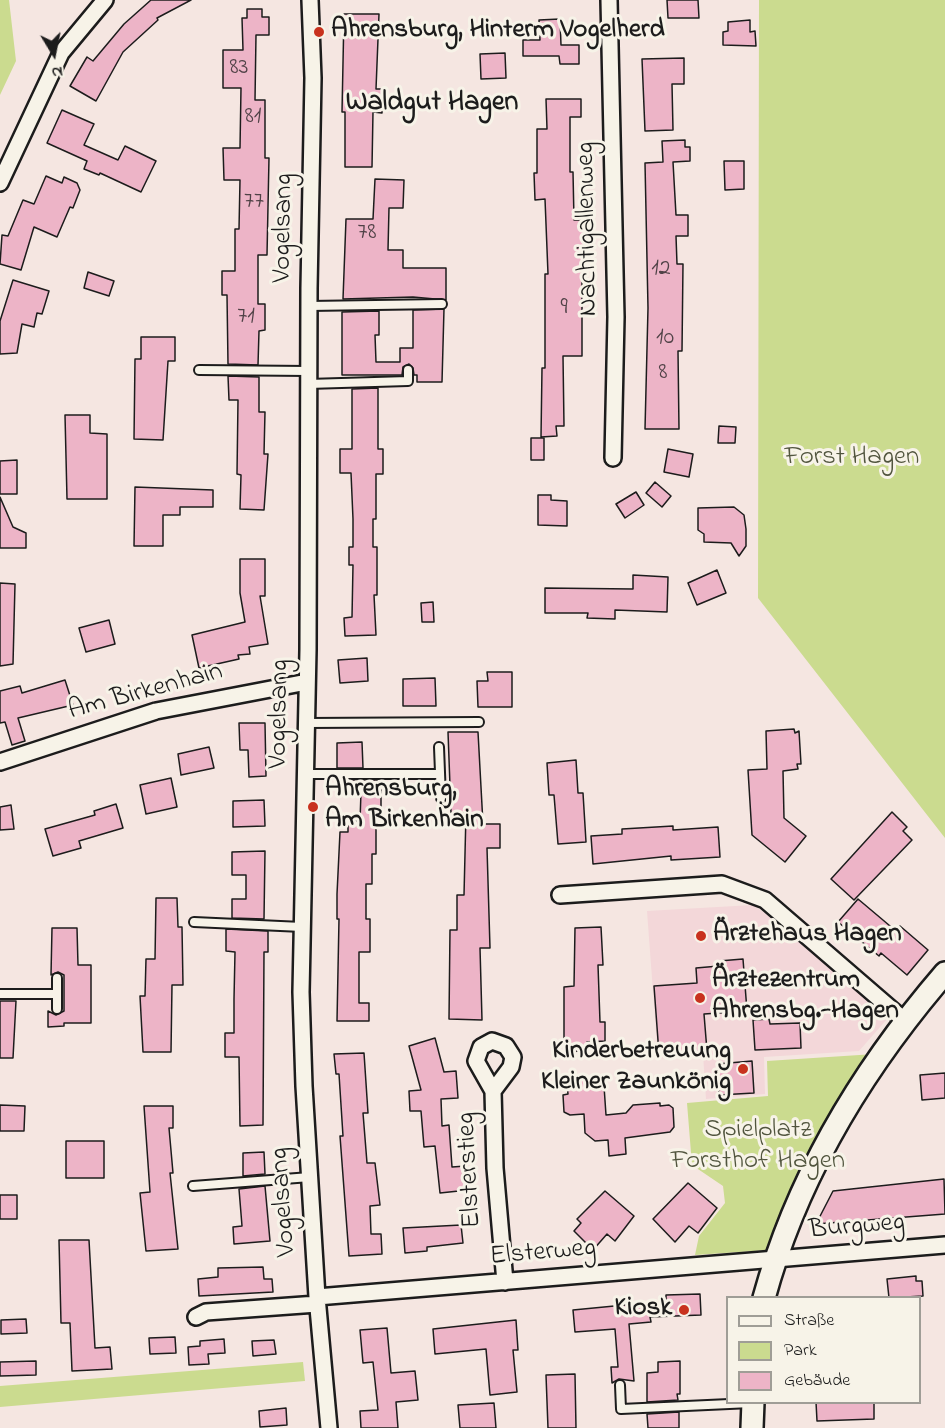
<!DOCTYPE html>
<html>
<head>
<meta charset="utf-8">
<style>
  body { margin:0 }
  #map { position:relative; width:945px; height:1428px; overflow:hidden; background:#f5e6e1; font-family:"Indie Flower",sans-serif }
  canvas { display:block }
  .legend { position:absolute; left:726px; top:1296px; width:195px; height:108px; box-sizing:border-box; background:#f7f3e8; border:2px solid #9f9d96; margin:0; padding:8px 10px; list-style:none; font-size:18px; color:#1c1c1c }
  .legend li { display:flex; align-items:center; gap:12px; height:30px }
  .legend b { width:30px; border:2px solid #9f9d96 }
  .north { position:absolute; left:24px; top:24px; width:60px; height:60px; -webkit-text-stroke:4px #f7f3e8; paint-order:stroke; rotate:170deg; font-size:16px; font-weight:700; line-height:24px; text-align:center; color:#1c1c1c }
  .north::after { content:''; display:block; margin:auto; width:21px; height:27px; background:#1c1c1c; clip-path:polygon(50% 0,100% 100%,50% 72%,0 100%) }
</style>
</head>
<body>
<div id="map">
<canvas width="945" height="1428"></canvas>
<ul class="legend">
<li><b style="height:8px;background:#f7f3e8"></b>Straße</li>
<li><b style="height:16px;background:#cbdb8f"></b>Park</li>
<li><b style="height:16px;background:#edb4c7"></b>Gebäude</li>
</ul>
<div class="north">N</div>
</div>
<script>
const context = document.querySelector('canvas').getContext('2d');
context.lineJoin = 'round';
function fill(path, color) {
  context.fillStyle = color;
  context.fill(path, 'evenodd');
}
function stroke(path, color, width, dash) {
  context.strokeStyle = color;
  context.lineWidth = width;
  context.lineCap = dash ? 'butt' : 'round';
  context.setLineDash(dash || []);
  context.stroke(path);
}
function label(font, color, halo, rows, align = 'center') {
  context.font = font + ' "Indie Flower",sans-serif';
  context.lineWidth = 6;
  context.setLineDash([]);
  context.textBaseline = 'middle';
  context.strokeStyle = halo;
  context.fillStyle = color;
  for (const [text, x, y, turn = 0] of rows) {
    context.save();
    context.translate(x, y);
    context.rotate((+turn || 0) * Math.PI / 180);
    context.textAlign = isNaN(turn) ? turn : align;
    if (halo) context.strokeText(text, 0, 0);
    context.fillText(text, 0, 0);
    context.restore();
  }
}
fill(new Path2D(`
  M753 905 785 927 888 1018 859 1051 764 1057 765 1094 706 1099 703 1054 658 1059 647 911Z`), '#f3d7d9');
fill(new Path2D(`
  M0 0H9L16 61 0 95Z
  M759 0H945V838L758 598Z
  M875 1054 769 1250 695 1255 699 1236 725 1203 723 1186 692 1165 687 1103 768 1096 767 1061Z
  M303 1362 305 1381 0 1407V1386Z`), '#cbdb8f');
const building = new Path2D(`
  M151 0H191L157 18 158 20 123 52 96 101 70 86 87 57 93 61 124 24Z
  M667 0H698L699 18H668Z
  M247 9H262V17H269V35H256L255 100H265V158H269L267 255H258V304H265V330L259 331 258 365 228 364 227 295H222V271H235V229H239L240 180H224L223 148H240L241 88H223V50H243L242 18H247Z
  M344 14H379L376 89H382V113L373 112 372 167H345V112H342Z
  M560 19 561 45H579V64H560L559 56H523V40H540L539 20Z
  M750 20V32L755 31 756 46 723 45V32L728 31V22Z
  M505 53 506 78 481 79 480 54Z
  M684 58V84H672L673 130 645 131 642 59Z
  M546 99H581V117H570V172H573L574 220H584L585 249H582V356H563L564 426H556L557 436 541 437 542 368H545V274H548L545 199 535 200 534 173H537V129H547Z
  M62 110 94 124 84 145 118 160 125 146 156 161 141 192 100 173 99 175 84 169 87 161 47 143Z
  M685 140V147H690V161L673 162 676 215H688V236H676L677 264H683L682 351H678L679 429H645L648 308 645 163 663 162 662 141Z
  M724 161H744V189L725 190Z
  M46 176 62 183 64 177 77 183 80 190 73 208 70 207 57 237 34 227 21 270 0 264 2 235 8 236 23 200 34 204Z
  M375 179 404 180 403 208H389L388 250H403V268H446V300L413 297 343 299 346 219H373Z
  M88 272 114 281 109 296 84 288Z
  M13 280 49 291 42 314 37 313 34 327 22 324 17 353 0 354V321Z
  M444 309 442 382H417V375H414L413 368 409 364 403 367 402 375H342V312L379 311V335H375L376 362H400V348H413V310Z
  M141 337H175V361H168L163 440 134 439 135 359H141Z
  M228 376 259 377V412H265L264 454H268L264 510 240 509 241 475 237 474 238 400H229Z
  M378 388V449H383V474H376V519H373V547H377V595H374L376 635 345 636 344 618 352 617 353 565H349V547H353V519L351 473H340V449H352V389Z
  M65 415H90V433L107 434V499H67Z
  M719 426 736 427 735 443H718Z
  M531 438H544V460H531Z
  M668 449 693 454 689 477 664 472Z
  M17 460V494H0V461Z
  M655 482 671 496 662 507 646 493Z
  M135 487 213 490V507H180V515H163V546H134Z
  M636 492 644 505 625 518 616 504Z
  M538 495H551V500L567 501V526L538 525Z
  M0 497 13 527 26 533V548H0Z
  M734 507 744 515 746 529V546L739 556 731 543 704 542V534L698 530V508Z
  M240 559H265V596H260L268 644 249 647 250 654 238 655 239 659 199 668 192 635 245 622 240 593Z
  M717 570 726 593 697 605 688 583Z
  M633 575 668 577 667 612 615 610V619L587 618 588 613H545V588L633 589Z
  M0 583 15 584 13 664 0 666Z
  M433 602 434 622H422L421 603Z
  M109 620 115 644 86 652 79 628Z
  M367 658 368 681 340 683 338 660Z
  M487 672H512V707H478L477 681H488Z
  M435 678 436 706H403V679Z
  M65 680 73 705 18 718 25 741 12 745 5 722 0 723V691L20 686 22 693Z
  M239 723H265L266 776 249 777 248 750H240Z
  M794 729 795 733 799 731 801 764H797L798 769 783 771 784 818 806 836 785 862 752 835 748 770 767 769 766 731Z
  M448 732H478L483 824H500V848H487L490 948H480L482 1020 449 1019 450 930H457V895H464L466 813H451Z
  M362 742 363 768H337V743Z
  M209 747 214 768 181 775 178 754Z
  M576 760 578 793H583L586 842 558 844 554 795H549L547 763Z
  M171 778 177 807 146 814 140 785Z
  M342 780H377V790H381V810H376V854H372V884H366V919H370V952H359V1003H369V1021H337L339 919H337V894L340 832H348V821H360L361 792H348Z
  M264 800 265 826 233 827V801Z
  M116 804 123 828 79 841 81 848 53 856 45 829 95 815 94 811Z
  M11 805 14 829 0 830V807Z
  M892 812 907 827 903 831 912 840 854 900 831 879Z
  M673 826V830L718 827 720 857 671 860V856L593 864 591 836 622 834V829Z
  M265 851 264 919 232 918V899H246V875H232V852Z
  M156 898H177L178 927H182L183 985H172L171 1052H143L140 996H145L146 959H155Z
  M858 899 896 931 900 926 928 950 907 975 881 953 879 956 838 922Z
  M601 927 603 965H598L600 1022H605V1041L587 1042V1045L582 1046V1051L564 1052V987L574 986 575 928Z
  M52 928H77L78 965H91V1023H64V1026L48 1027V1011L56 1015 64 1011V975L58 972 51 975Z
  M226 929 268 931V952H264L263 1125 240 1126 239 1057H225V1033H234V999L235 952 226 951Z
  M743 959 747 1011 704 1014 707 1051 659 1054 654 986 697 983 696 968 719 966V961Z
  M0 1001H16L13 1058H0Z
  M769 1019 770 1024 800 1023 801 1048 755 1050 753 1020Z
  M435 1038 444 1072 456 1071 458 1098 441 1099 442 1126 449 1125 452 1167 466 1166 468 1190 440 1193 435 1146 424 1147 421 1111H410L409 1091 421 1090 409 1046Z
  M364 1053 368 1113H363L367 1163H375L380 1205 370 1206 371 1234H381L382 1254 349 1256 340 1136H343L339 1074H336L334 1054Z
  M752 1061 754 1093 719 1095 717 1064Z
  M945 1073V1098L922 1100 920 1075Z
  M596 1079 604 1086 606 1115 626 1113 633 1105 660 1103V1106L669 1105 673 1108 674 1127 670 1132 625 1138 626 1154 609 1156 608 1140 595 1141 585 1133 584 1114 570 1115 564 1112 563 1095 568 1094 567 1085H573V1081Z
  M0 1105 25 1106 24 1131H0Z
  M144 1106H173V1128H169L173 1173H170L178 1249 146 1251 140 1193 150 1192Z
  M66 1141H104V1178H66Z
  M264 1152 265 1174 243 1176V1153Z
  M944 1179 945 1214 816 1224 833 1191Z
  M688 1183 717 1208 698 1233 689 1226 675 1242 653 1219Z
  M265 1186 270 1241 234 1244 233 1227 242 1226 239 1189Z
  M605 1191 634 1216 615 1241 607 1234 593 1250 574 1231 581 1223 577 1219Z
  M0 1195H17V1219H0Z
  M461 1225 463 1243 427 1247V1251L405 1253 403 1228Z
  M59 1240H89L95 1348 110 1347 112 1369 72 1371 70 1323H61Z
  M263 1267 264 1279H272L273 1292 199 1296 198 1279 218 1277V1268Z
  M916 1276V1281H922L923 1296 889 1298 887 1279Z
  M700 1294 701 1315 650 1317 651 1322 629 1324 634 1381 619 1379 612 1383 611 1367H618L615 1329 575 1332 573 1310 666 1301V1295Z
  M26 1319 27 1333 1 1334V1320Z
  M516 1320 518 1350H513L517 1392 490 1395 486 1349 435 1354 433 1329Z
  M387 1328 391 1373 415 1371 418 1400 396 1402 398 1428H361L360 1411 378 1410 373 1362 363 1363 360 1330Z
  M175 1337 176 1353 150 1354 149 1338Z
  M224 1339 225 1353 208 1354 209 1364 189 1365 188 1347 200 1346V1341Z
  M274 1340 276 1354 253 1356 252 1341Z
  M36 1361V1375L0 1376V1362Z
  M680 1361V1394H677L678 1400 647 1402V1373L658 1372V1362Z
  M575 1374 576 1428H548L546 1375Z
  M816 1402H874V1419L817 1421Z
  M494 1403 496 1428H460L458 1405Z
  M286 1408 287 1425 260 1427 259 1411Z
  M679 1412V1428H648L647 1414Z`);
fill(building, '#edb4c7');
stroke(building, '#1c1c1c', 1.5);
const lane = new Path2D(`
  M309 306 442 304
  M199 370 308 371
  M308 384 408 381V370
  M307 723 479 722
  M439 747 441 798
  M305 774H440
  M194 922 302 927
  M57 978V1009
  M0 994H57
  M193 1186 310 1177
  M620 1385 621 1409 751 1403`);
const street = new Path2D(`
  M310 0 313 78 309 288 308 650 301 992 304 1086 317 1297 329 1428
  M609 0 616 317 613 458
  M0 183 61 53 105 0
  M0 762 156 711 307 682
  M560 895 722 884 765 900 904 1020
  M493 1091 476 1061 481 1047 492 1041 506 1046 513 1057 511 1067 493 1091 495 1168 505 1282
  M317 1297 945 1245
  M196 1317 206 1312 317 1304`);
const secondary = new Path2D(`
  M764 1298C797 1177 864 1067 945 973
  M752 1428 753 1402`);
stroke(lane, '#1c1c1c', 12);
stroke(street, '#1c1c1c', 20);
stroke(secondary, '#1c1c1c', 26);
stroke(lane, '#f7f3e8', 8);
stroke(street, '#f7f3e8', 15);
stroke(secondary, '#f7f3e8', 21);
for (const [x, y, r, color] of [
  [319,32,6,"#c8321e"],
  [313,807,6,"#c8321e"],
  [701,936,6,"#c8321e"],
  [700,998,6,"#c8321e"],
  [743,1069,6,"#c8321e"],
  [684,1310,6,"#c8321e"]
]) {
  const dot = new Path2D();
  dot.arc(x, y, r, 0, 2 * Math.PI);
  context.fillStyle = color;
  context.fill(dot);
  stroke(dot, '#f7f3e8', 2);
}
label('24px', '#504247', null, [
  ["83",239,69],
  ["81",253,118],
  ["77",254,203],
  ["78",367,234],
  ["12",661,270],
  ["9",564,309],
  ["71",246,318],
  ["10",665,339],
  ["8",663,374]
]);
label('bold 27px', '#1c1c1c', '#f7f3e8', [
  ["Ahrensburg, Hinterm Vogelherd",331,32],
  ["Ahrensburg,",325,791],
  ["Am Birkenhain",325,822],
  ["Ärztehaus Hagen",713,936],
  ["Ärztezentrum",712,982],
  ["Ahrensbg.-Hagen",712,1013],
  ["Kinderbetreuung",731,1053,"right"],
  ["Kleiner Zaunkönig",731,1084,"right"],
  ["Kiosk",672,1310,"right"]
], 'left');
label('27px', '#1c1c1c', '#f7f3e8', [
  ["Vogelsang",285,228,-89],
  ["Nachtigallenweg",589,229,-91],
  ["Am Birkenhain",146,693,-15],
  ["Vogelsang",281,714,-89],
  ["Elsterstieg",471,1170,-93],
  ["Vogelsang",285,1202,-94],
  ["Burgweg",857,1228,-5],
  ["Elsterweg",543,1254,-5]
]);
label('27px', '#51553e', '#f7f3e8', [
  ["Forst Hagen",852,459],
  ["Spielplatz",758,1132],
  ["Forsthof Hagen",758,1163]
]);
label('bold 28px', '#1c1c1c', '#f7f3e8', [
  ["Waldgut Hagen",432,104]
]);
</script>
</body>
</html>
